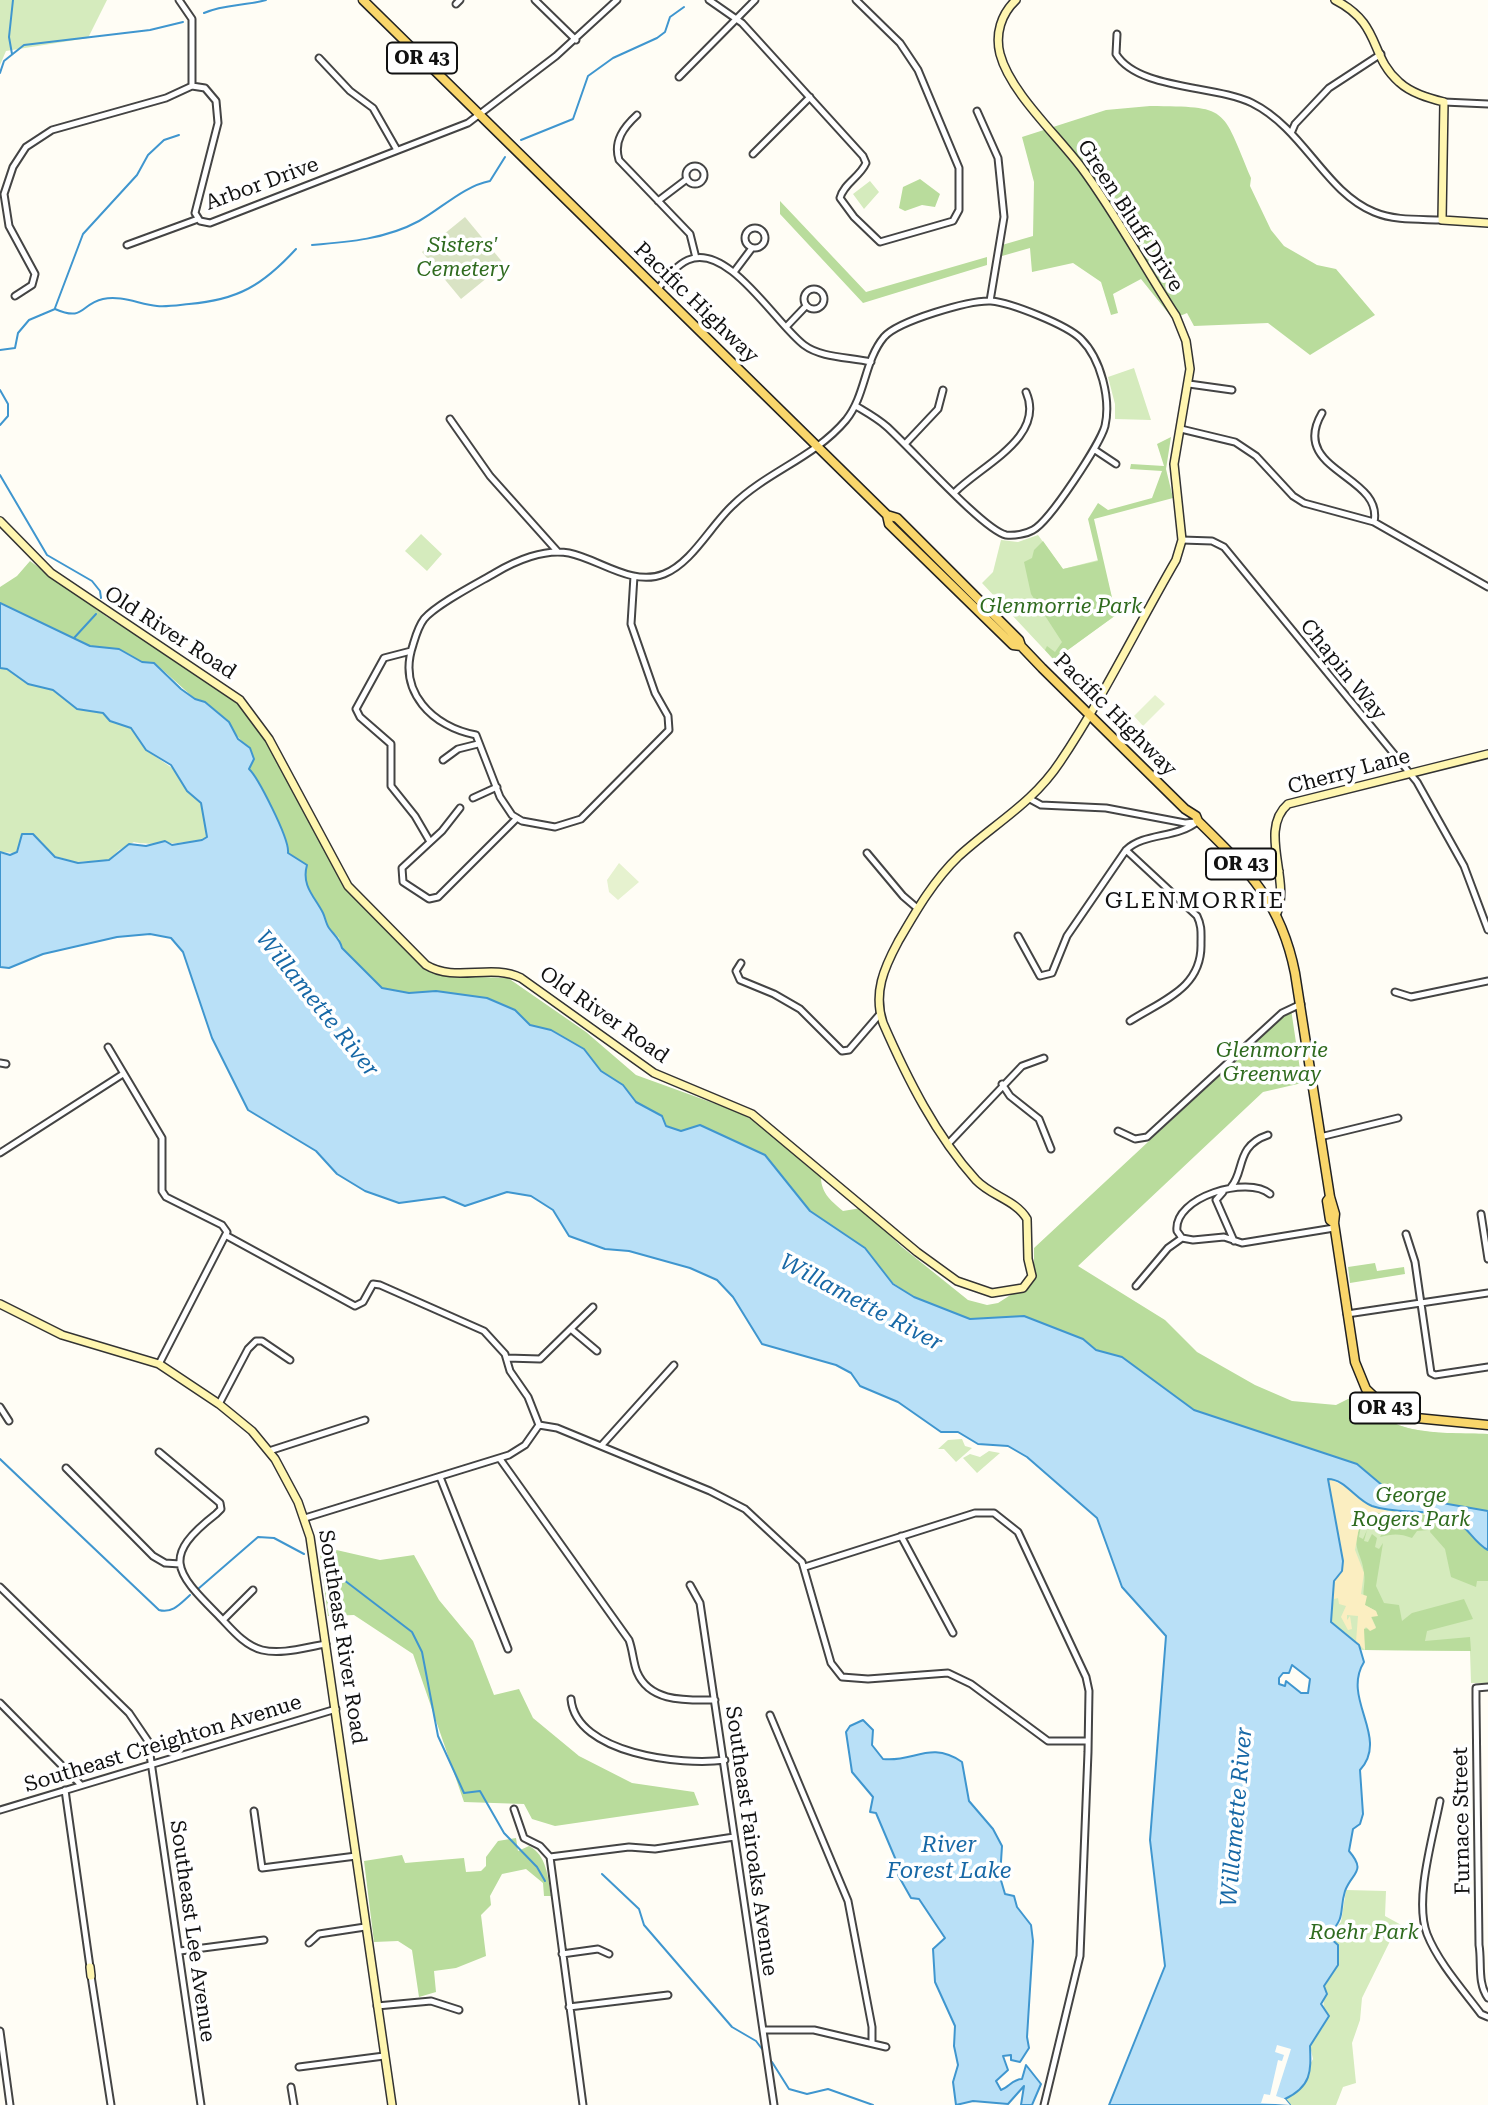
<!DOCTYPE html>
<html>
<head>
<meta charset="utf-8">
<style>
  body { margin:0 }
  canvas { display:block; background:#fffdf5 }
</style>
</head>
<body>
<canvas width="1488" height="2105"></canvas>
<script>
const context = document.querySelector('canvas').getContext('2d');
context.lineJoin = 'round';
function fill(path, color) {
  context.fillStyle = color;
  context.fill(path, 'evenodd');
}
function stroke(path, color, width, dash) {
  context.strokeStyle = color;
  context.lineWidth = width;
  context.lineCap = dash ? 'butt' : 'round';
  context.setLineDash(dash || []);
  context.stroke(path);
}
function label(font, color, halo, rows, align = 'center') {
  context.font = font + ' "Roboto Serif",serif';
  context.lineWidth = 7;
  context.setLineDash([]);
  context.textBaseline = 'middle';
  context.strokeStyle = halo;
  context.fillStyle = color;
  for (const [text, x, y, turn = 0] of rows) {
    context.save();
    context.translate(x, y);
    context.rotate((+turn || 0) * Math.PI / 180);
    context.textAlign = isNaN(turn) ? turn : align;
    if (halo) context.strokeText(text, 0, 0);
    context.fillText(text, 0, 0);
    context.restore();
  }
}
fill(new Path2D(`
  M0 0H107L88 38 6 51 0 65Z
  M870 181 879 192 864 209 853 194Z
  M1134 368 1151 420 1115 419V404L1108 377Z
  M421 534 442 554 427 571 405 551Z
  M1038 535 1063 569 1102 559 1116 615 1054 660 982 583 993 572 1001 540 1018 542Z
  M0 668H7L28 684 53 690 77 709 103 713 108 719 131 728 146 750 175 770 187 791 205 807 206 838C195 843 148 846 134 842L119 850 109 860 75 862 49 854 42 842 27 833 22 835 20 847 15 853 0 852Z
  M1362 1400C1394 1438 1443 1432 1488 1434V1683H1471L1470 1651 1362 1650 1331 1622 1350 1451Z
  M962 1439 965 1446 972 1448 956 1462 944 1449H938L948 1440Z
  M989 1451 1000 1453 977 1473 963 1458 970 1454 980 1457Z
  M1346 1890 1386 1891 1385 1916 1423 1937 1404 1927 1394 1933 1362 1998 1360 2020 1352 2043 1356 2083 1343 2087 1336 2105H1290L1285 2099 1293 2095 1313 2059 1310 2046 1323 2027 1324 1986 1338 1965 1330 1933 1341 1922Z`), '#d5ebbd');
fill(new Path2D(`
  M1150 106C1229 107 1221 106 1251 178L1250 186 1271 230 1284 246 1317 265 1336 269 1375 315 1310 355 1268 323 1194 326 1187 313 1173 319 1141 279 1113 294 1118 313 1111 315 1101 282 1073 263 1032 272 1030 248 1002 256V245L1033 236 1034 182 1022 137 1106 110Z
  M920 179 940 194 935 207 922 205 905 211 899 208 903 187Z
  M780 201 866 292 987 257V265L863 303 780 214Z
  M1171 437 1166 469 1173 498 1094 519 1116 615 1054 660 1045 650 1047 646 1055 652 1062 642 1031 594 1024 562 1032 558 1034 550 1043 541 1063 569 1098 561 1088 519 1098 503 1108 510 1152 498 1162 471 1130 469 1131 464 1164 466 1157 444Z
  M30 561 107 617 164 652 239 704 265 738 348 889 425 968 447 976 508 978 586 1032 636 1075 738 1112 760 1124 809 1168 821 1174C820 1192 830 1200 843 1211L861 1208 902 1247 968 1300 987 1305 998 1303 1034 1280V1248L1291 1009 1302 1083 1263 1092 1078 1266 1165 1320 1197 1352 1255 1385 1292 1401 1336 1405 1358 1394C1388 1438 1441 1432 1488 1434V1511L1419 1499 1412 1501 1389 1491 1357 1464 1194 1410 1122 1357 1096 1350 1083 1339 1024 1316 970 1319 914 1297 893 1283 865 1248 810 1211 765 1155 700 1125 681 1131 665 1126 662 1116 636 1102 623 1085 601 1071 584 1049 551 1030 530 1025 515 1010 487 998 436 991 409 993 382 988 342 948 339 938 327 926 321 909 308 891 304 874 307 865 288 853C289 840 258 780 249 769L252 754 218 712 205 702 195 699 155 663 142 662 119 649 90 646 0 603V587L17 576Z
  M1375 1263 1377 1271 1404 1267 1405 1274 1350 1283 1348 1267Z
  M1371 1512 1409 1517 1431 1514 1428 1530 1417 1531 1412 1538C1399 1533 1392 1534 1380 1537L1385 1529 1379 1528Z
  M1434 1515 1455 1520 1488 1550V1581H1477L1476 1587 1451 1577 1445 1549 1430 1532Z
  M1361 1525 1359 1537 1363 1539 1367 1530 1364 1541 1368 1542 1372 1534 1377 1538 1375 1547 1379 1549 1383 1543 1376 1586 1384 1603 1399 1605 1402 1621 1412 1613 1464 1599 1473 1619 1427 1631 1425 1641 1470 1637 1471 1651 1365 1650 1363 1629 1376 1627 1371 1616H1377L1376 1611 1365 1605C1361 1591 1366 1585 1364 1573 1362 1552 1350 1548 1361 1525Z
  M319 1546 380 1560 414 1555 439 1600 473 1641 494 1695 519 1689 533 1718 579 1756 632 1783 694 1792 699 1805 555 1826 532 1819 524 1804 464 1802 413 1654 354 1615 328 1616Z
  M516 1838 518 1851 529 1846C547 1855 548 1878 551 1896H544L543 1883 526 1869 502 1874 490 1896 491 1905 481 1915 486 1956 456 1968 434 1971 436 1992 419 1997 412 1950 398 1941 374 1942 364 1861 402 1855 405 1863 464 1858 466 1872 481 1871 486 1866V1857L498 1841Z`), '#b9dc9c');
fill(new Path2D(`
  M1329 1478 1388 1511 1425 1514 1409 1517 1373 1512 1375 1515 1359 1527 1355 1550 1364 1573 1361 1594 1367 1596 1365 1605 1376 1611 1378 1616 1371 1617 1376 1628 1370 1631 1366 1627 1364 1629 1365 1650 1356 1642 1358 1616 1347 1615V1620L1350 1616 1352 1629 1348 1630 1341 1617 1346 1606 1339 1604 1338 1598 1334 1599V1581L1339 1576 1333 1510 1327 1482Z`), '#fbeec1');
fill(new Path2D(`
  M465 217 504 264 461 299 422 252Z`), '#d9e3c4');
fill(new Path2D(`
  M1155 695 1165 704 1143 726 1134 716Z
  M619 863 639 882 618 900 609 892 607 880Z`), '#e6f2cf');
const water = new Path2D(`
  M0 603 90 646 119 649 142 662 154 663 181 689 195 699 205 702 229 722 238 739 250 748 254 759 249 769C257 776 290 839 288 853L307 865C301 886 315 897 323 913 325 917 326 924 329 928 334 935 340 939 342 948L382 988 409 993 436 991 487 998 515 1010 530 1025 551 1030 584 1049 601 1071 623 1085 636 1102 662 1116 666 1126 681 1131 700 1125 765 1155 810 1211 865 1248 893 1284 914 1297 970 1319 1024 1316 1083 1339 1096 1350 1122 1357 1194 1410 1357 1464 1389 1491 1412 1501 1419 1499 1488 1511V1550C1474 1543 1467 1525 1452 1518 1427 1508 1398 1515 1372 1506 1356 1500 1345 1479 1328 1479L1343 1561 1342 1571 1334 1581 1331 1622 1359 1645 1364 1662C1341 1699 1390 1737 1360 1770L1363 1814 1360 1824 1353 1829 1349 1851C1367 1872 1352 1872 1345 1891 1339 1910 1346 1917 1330 1933L1329 1937 1338 1945V1965L1324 1986 1327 1994 1321 2004 1329 2016 1310 2046C1311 2071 1312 2086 1285 2099L1290 2105H1109L1165 1966 1150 1840 1166 1636 1122 1587 1097 1518 1027 1457 1008 1446 978 1444 958 1432H941L898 1402 860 1386 851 1373 836 1365 762 1344 733 1297 717 1280 690 1268 629 1251 605 1249 569 1236 553 1210 531 1196 507 1192 465 1206 444 1197 399 1203 365 1191 337 1174 316 1151 248 1110 212 1038 183 952 171 938 150 934 117 937 43 954 9 968 0 967V852L10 855 17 852 22 834H33L55 857 78 863 109 860 129 844 146 846 165 841 172 845 202 840 207 837 201 803 187 791 171 765 146 750 131 728 110 721 103 713 77 709 53 690 28 684 7 669 0 668ZM1292 1665 1310 1679 1308 1693H1301L1286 1681 1285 1686 1279 1684V1678L1283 1673H1289Z
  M863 1720 873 1730 872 1745 883 1759C913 1763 930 1740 962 1762L969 1801 993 1829 1002 1846 1000 1877 1005 1894 1014 1896 1017 1907 1031 1925 1033 1941 1027 2037 1029 2048 1020 2062 1011 2060V2055L1003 2056 1008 2070 996 2081 1001 2090C1009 2087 1013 2079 1022 2079L1026 2065 1041 2084 1032 2105H1021L1024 2086 1008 2104 973 2101 956 2105 953 2082 958 2065 954 2046 955 2026 935 1982 933 1949 945 1938 919 1899 911 1898 898 1875V1865L876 1813 870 1812 873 1797 852 1772 846 1732 850 1726Z`);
fill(water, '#b9e0f7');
stroke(water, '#3f96cf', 2);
fill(new Path2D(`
  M1277 2045 1291 2049 1276 2096 1285 2099 1290 2105 1261 2103 1264 2094 1270 2095 1278 2060 1282 2061 1284 2055 1275 2052Z`), '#fffdf5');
stroke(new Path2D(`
  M204 13C224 4 245 6 266 0
  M12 54 9 37 13 0
  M0 73 4 61 24 45 150 30 183 22
  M521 140 573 119 588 76 613 58 657 38 665 32 670 17 684 7
  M312 245C349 242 386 239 419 221 442 208 464 186 490 181L505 157
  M55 308 83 234 137 175 148 155 164 140 179 135
  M0 350 15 348 18 333 29 320 55 309C85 322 80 304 103 299 121 295 139 304 157 306 167 307 179 305 189 304 238 300 263 285 296 249
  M0 390 8 404V416L0 425
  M0 475 47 555 92 581 100 591 101 598
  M74 638 96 614
  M0 1459 159 1610C172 1614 181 1603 190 1595
  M327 1567 412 1632 422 1652 438 1736 464 1793 480 1791 504 1833 537 1867 545 1881
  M198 1589 258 1537 274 1538 304 1554
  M602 1874 639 1909 644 1925 732 2027 756 2041 762 2049
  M772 2062 789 2089 807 2094 828 2089 873 2105`), '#3f96cf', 2);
const street = new Path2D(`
  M179 0 192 19V86
  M535 0 576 40
  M709 0 742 23 863 156 866 163C860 177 844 183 840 198L854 217 880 242 953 221 959 210V168L918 70 900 43 856 0
  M456 4 460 0
  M1117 34 1116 54C1138 90 1215 85 1252 103 1304 129 1325 192 1374 212 1395 221 1420 219 1442 220
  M319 58 350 91 373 108 397 150
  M679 77 755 0
  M1444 102 1488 104
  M977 111 998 158 1004 217 990 301
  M637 115C624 127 613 141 619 160L690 234 696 258
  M1292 131 1295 124 1329 88 1381 54
  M753 154 810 97
  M686 175a9 9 0 1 1 18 0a9 9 0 1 1-18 0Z
  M658 201 687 179
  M745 238a10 10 0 1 1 20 0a10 10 0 1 1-20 0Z
  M127 245 198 219
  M734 272 752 248
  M804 299a10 10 0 1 1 20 0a10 10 0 1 1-20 0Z
  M657 290C666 279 675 266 688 260 728 242 776 324 804 345 821 358 850 357 871 362
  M15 296 32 285 35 274 9 226 4 194 13 167 26 147 52 130 166 98 192 86 205 88 216 101 218 123 195 213 200 221 210 223 468 123 556 56 617 0
  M786 327 806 306
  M1189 384 1232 390
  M1322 413C1288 471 1384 475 1374 522
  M450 419 490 476 558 552
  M1181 429 1235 442 1256 456 1293 496 1304 503 1374 522 1488 587
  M905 444 938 409 943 390
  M1095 450 1116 464
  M955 492C982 465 1046 437 1026 392
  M1182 540 1212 541 1224 547 1417 782 1464 866 1488 930
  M634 576 631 624 655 693 668 716 669 730 581 819 555 827 522 821 512 815 500 797 476 735C433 727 397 692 413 645 416 635 418 627 424 619 437 604 476 584 495 573 515 561 545 548 569 553 599 559 632 587 664 574 692 563 711 525 733 505 768 471 814 458 846 420 866 395 864 361 884 337 898 321 969 300 991 301 1012 303 1067 325 1081 339 1101 359 1111 399 1105 426 1100 444 1050 521 1033 530 1026 534 1014 536 1006 535 983 530 909 446 886 426 877 418 866 412 856 406
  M411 651 384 658 356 709 360 717 391 744V786L415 816 429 840
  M443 760 458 749 478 744
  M473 798 497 787
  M1030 799 1041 805 1106 808 1185 823 1195 822
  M460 808 442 831 402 868 403 882 429 899 438 897 517 818
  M1126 850 1197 916C1202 926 1201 933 1201 944 1202 988 1163 1000 1130 1021
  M867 853 903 896 917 908
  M1018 936 1040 976 1052 973 1067 936 1126 850C1145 832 1177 839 1198 821
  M741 963 736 971 740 980 774 994 800 1009 842 1051 849 1050 880 1014
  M1395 992 1411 997 1488 981
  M108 1047 162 1138V1191L166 1197 222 1225 227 1232 159 1364
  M0 1063 6 1064
  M1002 1084 1010 1096 1039 1119 1051 1149
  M1118 1131 1135 1139 1147 1137 1282 1013 1301 1004
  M1320 1137 1398 1118
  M948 1144 1022 1066 1044 1058
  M0 1153 123 1074
  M1231 1187C1245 1172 1235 1146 1268 1135
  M1223 1192 1216 1200 1234 1241
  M1270 1194C1248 1175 1173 1197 1177 1231L1182 1238 1193 1240 1224 1237 1242 1243 1334 1228
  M1481 1214 1488 1259
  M1406 1234 1415 1262 1431 1373 1435 1375 1488 1367
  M227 1236 355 1306 363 1302 373 1284 380 1285 484 1331 505 1354 510 1371 528 1397 539 1425
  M1136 1286 1168 1248 1182 1238
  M1347 1314 1488 1293
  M572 1330 597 1351
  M507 1358 540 1359 593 1307
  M219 1404 248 1349 256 1341H262L290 1360
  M0 1407 9 1421
  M539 1425 557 1428 710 1491 745 1509 802 1562 831 1663 842 1677 868 1679 948 1673 971 1684 1048 1741H1088
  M601 1446 674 1365
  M269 1451 365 1420
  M159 1452 220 1503 221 1509 216 1514C162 1556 174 1571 217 1614 230 1627 243 1645 262 1650 282 1655 306 1647 326 1644
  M500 1459 629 1640C633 1651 633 1662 637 1672 650 1703 687 1700 715 1700
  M66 1468 153 1556 165 1563 180 1564
  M440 1477 508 1649
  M305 1518 509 1455 525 1445 539 1425
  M901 1536 953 1633
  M805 1567 975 1513H994L1018 1532 1086 1677 1089 1691 1088 1752 1080 1956 1044 2105
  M690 1585 700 1603 774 2105
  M0 1587 129 1713 148 1741 201 2105
  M223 1620 253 1590
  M1488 1687 1476 1688V1701L1479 1945C1482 1962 1477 1983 1488 1998
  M571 1699C576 1754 682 1766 725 1760
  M0 1703 81 1785
  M770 1715 848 1901 872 2027V2042
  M65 1790 90 1967
  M1440 1801C1433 1837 1414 1900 1427 1934 1438 1962 1463 1990 1481 2014L1488 2017
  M514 1809 524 1838 540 1846 550 1857 583 2105
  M0 1810 336 1709
  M254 1811 262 1868 356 1856
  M550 1857 629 1847 655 1849 734 1837
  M309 1943 319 1934 365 1927
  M180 1951 264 1940
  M562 1954 598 1949 609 1954
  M91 1976 111 2105
  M377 2006 431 2001 459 2010
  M569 2007 668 1995
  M763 2030H814L886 2047
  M0 2031 10 2105
  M299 2067 384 2056
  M291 2087 294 2105`);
const secondary = new Path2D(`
  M1335 0C1382 24 1369 56 1399 82 1411 93 1428 98 1444 102L1442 220 1488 223
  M0 521 51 573 240 700 269 739 348 886 426 965C456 983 491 963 521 978L654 1073 752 1114 917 1252 957 1281 992 1293 1023 1288 1032 1276 1028 1259 1027 1219C1016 1200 991 1196 976 1180 936 1136 907 1078 883 1023 873 993 884 968 898 942 916 911 933 881 959 856 994 824 1033 803 1060 762 1103 698 1137 627 1176 560L1182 540 1174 464 1190 369 1186 341 1176 316C1144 267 1116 214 1081 167 1057 135 1010 92 1000 54 995 34 1001 14 1016 0
  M1253 877 1279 871
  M1277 913C1291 880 1258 830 1288 804L1488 754
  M0 1304 62 1335 159 1364 219 1404 252 1431 275 1459 298 1502 310 1537 392 2105
  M90 1967 91 1976`);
const primary = new Path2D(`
  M363 0 887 515 889 524 1013 645 1021 646
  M887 515 897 518 1019 640 1021 646 1042 668 1185 809 1196 816 1198 821C1248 870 1281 902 1295 973L1330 1197 1335 1214 1334 1223 1355 1362 1366 1389 1387 1409 1406 1417 1488 1425
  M1330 1197 1327 1201 1330 1220 1334 1223`);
stroke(street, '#444', 9);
stroke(secondary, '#333', 10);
stroke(primary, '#222', 11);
stroke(street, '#fff', 5);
stroke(secondary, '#fff6b0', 7);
stroke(primary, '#f9d66b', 8);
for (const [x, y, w] of [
  [422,58,70],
  [1241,864,70],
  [1385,1408,70]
]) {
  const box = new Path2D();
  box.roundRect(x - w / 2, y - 15.5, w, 31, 5);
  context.fillStyle = '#fff';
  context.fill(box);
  stroke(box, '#111', 2);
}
label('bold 19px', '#111', null, [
  ["OR 43",422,58],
  ["OR 43",1241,864],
  ["OR 43",1385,1408]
]);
label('21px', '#111', '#fff', [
  ["Arbor Drive",262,184,-20],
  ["Green Bluff Drive",1130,216,57],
  ["Pacific Highway",696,303,44],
  ["Old River Road",170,633,33],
  ["Chapin Way",1343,670,51],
  ["Pacific Highway",1115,715,45],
  ["Cherry Lane",1349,772,-15],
  ["Old River Road",604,1015,35],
  ["Southeast River Road",342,1637,81],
  ["Southeast Creighton Avenue",163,1744,-17],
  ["Furnace Street",1462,1821,-91],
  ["Southeast Fairoaks Avenue",751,1841,82],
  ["Southeast Lee Avenue",192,1931,82]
]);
label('italic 21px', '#2f6b1f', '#fff', [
  ["Sisters'",463,246],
  ["Cemetery",463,270],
  ["Glenmorrie Park",1061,607],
  ["Glenmorrie",1272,1051],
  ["Greenway",1272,1075],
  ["George",1411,1496],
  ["Rogers Park",1411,1520],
  ["Roehr Park",1364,1933]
]);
context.letterSpacing = '2px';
label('23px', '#111', '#fff', [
  ["GLENMORRIE",1195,901]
]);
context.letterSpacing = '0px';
label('italic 23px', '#1768a6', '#fff', [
  ["Willamette River",317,1004,51],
  ["Willamette River",861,1303,28],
  ["Willamette River",1237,1817,-85],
  ["River",949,1845],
  ["Forest Lake",949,1871]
]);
</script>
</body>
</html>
